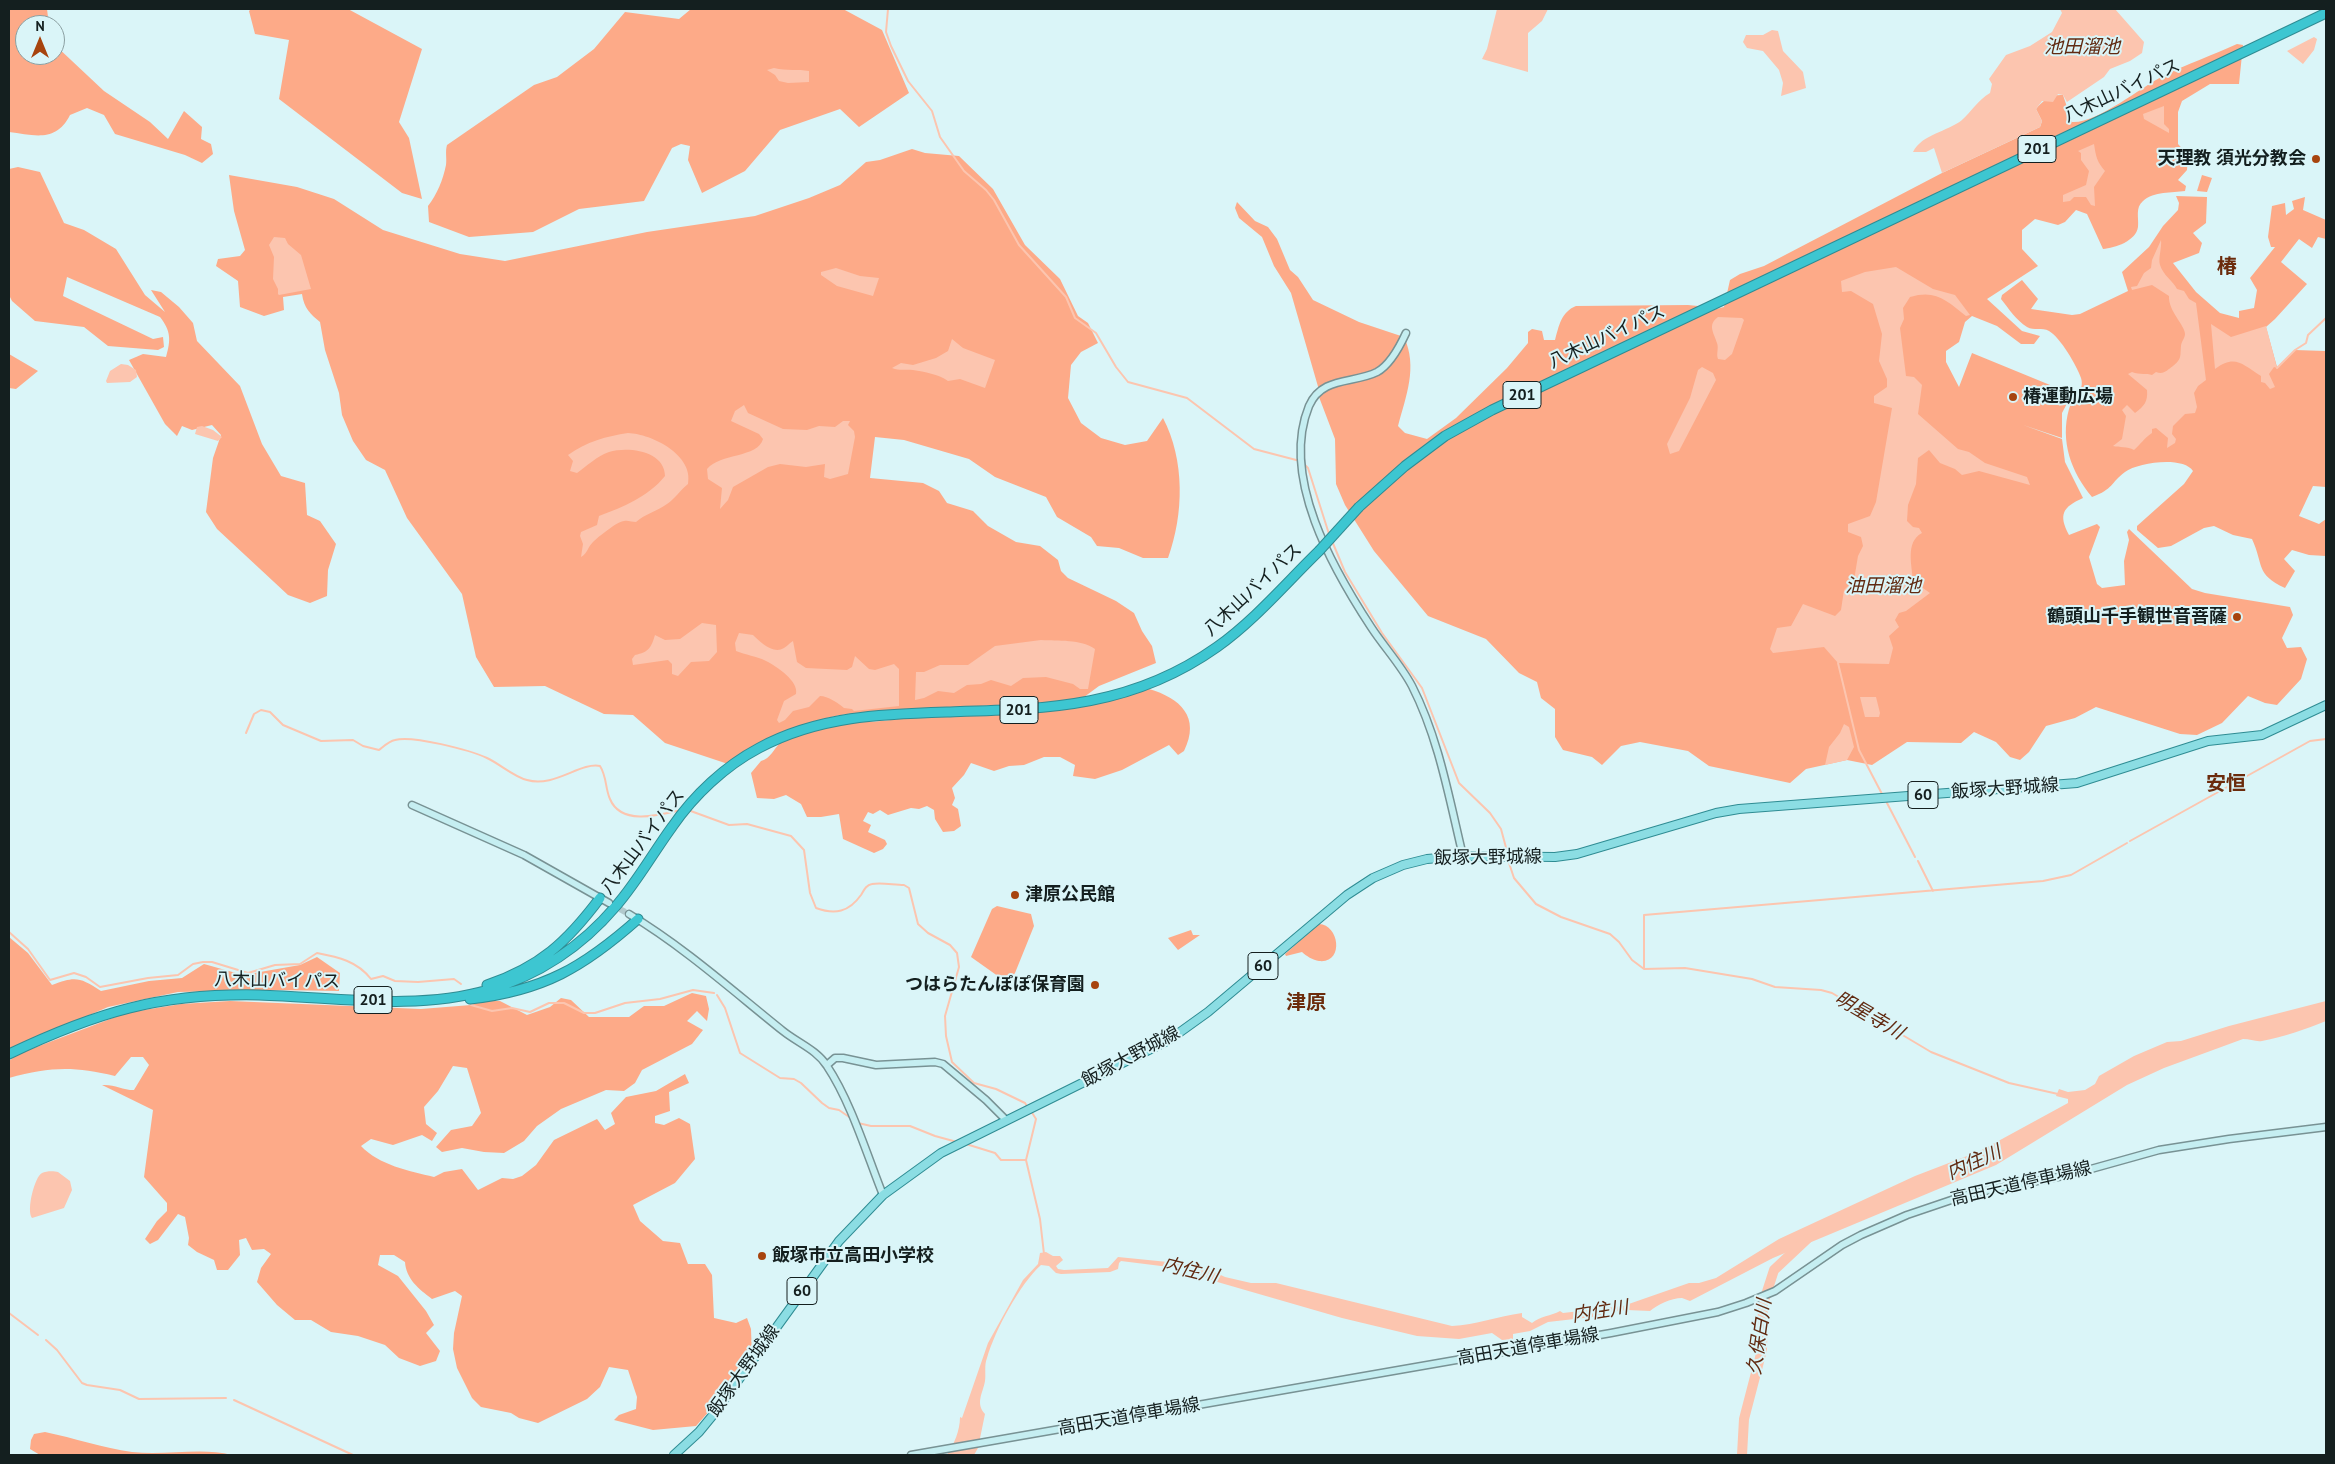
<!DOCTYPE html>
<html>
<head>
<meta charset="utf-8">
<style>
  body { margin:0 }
  #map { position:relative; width:2335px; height:1464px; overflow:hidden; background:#daf5f8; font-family:"PT Sans",sans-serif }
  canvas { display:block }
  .frame { position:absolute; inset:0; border:10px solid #141f1f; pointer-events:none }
  .north { position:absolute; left:15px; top:15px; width:50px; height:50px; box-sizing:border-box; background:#daf5f8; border:1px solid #8b9fa1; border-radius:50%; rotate:0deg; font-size:14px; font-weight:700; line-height:20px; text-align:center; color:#141f1f }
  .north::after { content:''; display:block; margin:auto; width:18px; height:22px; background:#a7440e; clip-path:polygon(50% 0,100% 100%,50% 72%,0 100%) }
</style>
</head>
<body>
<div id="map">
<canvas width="2335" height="1464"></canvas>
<div class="frame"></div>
<div class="north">N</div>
</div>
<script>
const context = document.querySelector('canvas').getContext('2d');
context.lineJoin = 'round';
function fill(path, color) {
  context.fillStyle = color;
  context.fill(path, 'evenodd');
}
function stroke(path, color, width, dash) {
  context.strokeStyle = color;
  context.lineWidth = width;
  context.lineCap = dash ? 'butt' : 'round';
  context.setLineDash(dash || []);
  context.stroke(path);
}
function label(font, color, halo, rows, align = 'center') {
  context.font = font + ' "PT Sans","Noto Sans JP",sans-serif';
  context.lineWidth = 4;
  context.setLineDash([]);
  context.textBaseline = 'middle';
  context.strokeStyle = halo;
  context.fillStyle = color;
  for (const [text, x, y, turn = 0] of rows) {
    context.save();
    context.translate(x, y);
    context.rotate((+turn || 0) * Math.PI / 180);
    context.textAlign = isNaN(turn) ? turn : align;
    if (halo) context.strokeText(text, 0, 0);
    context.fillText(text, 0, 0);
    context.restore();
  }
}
fill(new Path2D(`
  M9 9H47L49 25H25V55H55V45L104 91 150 122 168 139 184 111 202 127 201 139 211 144 213 154 202 163 185 155 115 134 104 115 87 108 70 115C56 143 34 135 9 132Z
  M251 9H348L422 49 399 122 409 138 422 199 402 193 279 99 289 40 255 34 249 11Z
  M691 9H843L882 30 909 93 859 127 840 109 780 130 745 171 702 193 688 160 690 146 681 144 672 148 644 201 579 209 533 232 469 237 429 222 428 206C437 194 443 180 446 165 447 158 445 152 447 145L534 85 557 77 594 49 625 12 679 19Z
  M2237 44 2243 45 2239 84H2210L2182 101 2178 112V144L2188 155 2187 170 2178 180 2186 186 2185 191C2172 193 2154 191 2143 201 2135 208 2139 217 2138 227 2136 241 2115 248 2103 249L2087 214 2076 210 2065 222 2058 225 2035 219 2022 230V249L2038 266 1987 299 2022 331 2040 336 2034 344H2021L1997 326 1972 316 1965 322 1959 342 1946 351V362L1959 387 1972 353 2072 394 2062 413V438L2023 425 2062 439 2065 462 2083 498C2063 507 2058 514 2069 535L2097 524 2100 527 2089 557 2097 584 2102 588 2125 585 2124 561 2129 540 2127 532 2129 529 2192 589 2205 593 2290 607 2293 615 2282 638 2287 648 2301 647 2307 659 2301 679 2277 705 2265 703 2248 696 2222 723 2197 735 2180 734 2096 707 2075 718 2046 726 2029 752 2020 760 2010 757 1996 742 1974 732 1961 743 1907 742 1872 765 1847 760 1806 769 1790 783 1709 766 1688 751 1640 742 1621 746 1602 765 1592 757 1563 750 1555 737V709L1541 698 1537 682 1519 673 1486 639 1428 616 1374 551 1345 505 1336 484 1335 439 1319 397V390L1291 293 1274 266 1262 237 1239 218 1235 208 1237 202 1255 221 1268 227 1277 239 1290 270 1298 277 1313 300 1359 322 1404 337C1418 367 1406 396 1398 426L1405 433 1427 439 1456 418 1507 368 1528 343V332L1532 329 1542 331 1544 340H1555C1559 326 1561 312 1576 306L1688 305 1698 306 1709 311 1724 307 1730 280 1740 274 1764 266 1942 173 2040 127 2042 121 2036 109C2042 101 2052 94 2063 95L2072 122C2096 124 2140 88 2163 76 2187 64 2213 55 2237 44Z
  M912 149 925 153 959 156 993 189 1025 245 1060 279 1078 316 1088 323 1098 343 1081 352 1071 365 1068 398 1081 423 1101 438 1125 445 1147 441 1163 418C1185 460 1184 514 1168 558H1143L1119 548 1097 546 1091 537 1057 517 1046 497 995 477 969 459 904 440 875 437 870 478 923 483 939 491 947 503 973 511 988 526 1016 542 1040 546 1058 560 1061 571 1068 578 1116 601 1134 613 1142 631 1152 646 1156 663 1099 686 1080 700 847 714C801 722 765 736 728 764L665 743 633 715 604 714 545 686 494 687 476 657 462 594 407 518 385 470 366 460 353 441 342 415 339 393 325 350 320 322C310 314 304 308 302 294L283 297 284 310 264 316 240 307 238 281 216 266 218 259 240 256 245 250 234 211 229 175 297 187 334 199 383 230 460 254 505 261 647 232 755 216 809 198 840 185 866 162 880 160Z
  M18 167 40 172 64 223 84 230 116 249 145 295 165 312 151 290 161 292 179 307 193 323 197 341 240 386 262 444 281 476 305 483 307 515 320 521 336 544 328 570 327 596 310 603 288 595 217 529 206 512 213 458 221 435 212 425 192 430 182 426 177 436 165 424 129 360 143 354 166 357C171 340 171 331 160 317L67 277 63 296 153 339 163 337 164 347 158 350 108 346 84 327 35 321 12 301 9 295V169Z
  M2202 175 2212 178 2207 192 2197 191Z
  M2176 196 2207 197 2206 223 2193 233 2202 243 2199 253 2173 263 2196 292 2220 313 2239 318V311L2254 308 2257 290 2250 278 2275 247H2271L2268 237 2272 206 2285 203 2286 215 2294 209 2292 201 2305 197 2303 210 2326 220V239L2318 237 2312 248 2299 239 2281 262 2307 284 2275 319 2266 327 2277 367 2295 350 2325 351 2326 487 2313 486 2299 516 2319 524 2326 519V556L2309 555 2292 550 2284 559 2295 571 2285 588C2255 574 2264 565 2252 539L2233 535 2214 526 2204 528 2171 546 2158 548 2137 530V526L2184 484 2193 471C2184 456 2138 462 2125 472 2110 483 2114 489 2092 497 2071 472 2060 441 2069 409 2073 397 2085 391 2081 378 2077 366 2060 337 2049 331 2042 327 2034 331 2027 327 2016 320 2009 309 2001 299L2002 295 2022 280 2038 299 2031 309 2072 315 2080 314 2128 291 2122 272 2149 247 2163 226 2178 210 2179 203Z
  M9 354 38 371 16 389 9 388Z
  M1149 689C1180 698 1201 717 1184 751L1178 755 1169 745 1122 770 1095 779 1073 776 1075 765 1060 757H1044L1024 765 1009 766 994 771 971 763 964 775 952 788 955 798 952 805 958 809 961 826 954 831 943 832 935 819 934 810 927 806 919 809 911 808 888 815 880 810 873 814 868 812 863 821 871 825 868 832 885 840 887 844 883 849 874 853 843 839 839 814 821 817H807L801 804 786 795 774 799 757 798 751 773 761 761C771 758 773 750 780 743 785 738 815 729 823 727 851 720 880 724 907 717 989 715 1071 718 1149 689Z
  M997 906 1031 914 1034 926 1015 973 1012 977 1002 979 971 957 992 909Z
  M1319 924C1340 925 1344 964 1319 961 1313 960 1306 956 1302 952L1286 956 1285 954Z
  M1191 930 1193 935H1200L1178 950 1168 938Z
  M9 937 28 953 52 985C75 976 80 977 101 991L149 981 182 978 204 964 243 975 300 965 317 957 340 973 339 991 276 990 178 992 108 1007 9 1050Z
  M692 993 706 996 709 1009 707 1021 697 1011 687 1021 703 1030 692 1044 642 1070 635 1083 624 1091 606 1090 561 1109 537 1126 524 1141 504 1153 484 1152 462 1148 442 1152 436 1147 451 1130 472 1126 481 1113 467 1068 453 1066 438 1091 424 1107 426 1124 437 1133 432 1141 422 1135 393 1145 371 1139 361 1146C379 1165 409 1171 434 1177L444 1172 462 1169 478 1190 502 1178 513 1179 522 1176 536 1165 554 1140 597 1119 605 1130 615 1124 611 1113 626 1097 656 1091 685 1074 689 1083 669 1092 670 1111 655 1116V1123L664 1125 679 1118 690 1124 695 1159 675 1183 633 1205 640 1221 663 1241 680 1243 688 1264H705L712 1275 714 1318 736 1323 747 1318 751 1329 752 1357 719 1400 696 1426 653 1430 614 1420 619 1415 636 1409 637 1397 628 1370 609 1367 600 1387 587 1399 538 1423 519 1418 511 1413 481 1407 472 1398 457 1368 453 1349 454 1333 462 1296 455 1291 432 1299C419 1289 406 1279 405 1262L394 1255H380L378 1265 398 1276 426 1311 434 1325 426 1333 440 1351 436 1361 420 1366 399 1358 385 1345 358 1336 331 1332 311 1320H295L277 1305 257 1282 261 1268 271 1254 264 1249 252 1250 246 1238 239 1240 240 1255 228 1270H217L214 1260 197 1252 188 1245 189 1238 185 1217 178 1214 158 1240 150 1244 145 1239 157 1221 167 1211V1203L144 1177 153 1110 102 1085C114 1084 122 1090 134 1090L149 1065 143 1057H131L115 1076C73 1066 50 1067 9 1078V1061L18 1054 126 1013 181 1004 230 1001 421 1009 471 1005 482 1001H500L527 1015 550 1007 561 998 571 1000 589 1017H629L644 1006H664Z
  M45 1432C74 1438 103 1448 132 1452 166 1456 200 1447 232 1455H40L30 1449 31 1440 34 1434Z`), '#fdaa88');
fill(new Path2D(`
  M1497 9H1548L1542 21 1528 33V72L1482 59 1487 49Z
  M2060 9H2115L2144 42 2142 53 2130 61 2110 69 2104 77 2067 102 2063 95 2058 94 2053 102 2042 101 2036 109 2042 121 2040 127 1942 173 1934 148 1926 152H1913C1922 134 1947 132 1962 120 1972 111 1978 100 1990 93L1992 84 1989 79 2006 55 2030 46 2052 32 2062 13Z
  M1772 30 1778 31 1783 51 1803 72 1806 88 1781 96 1783 83 1779 70 1763 51 1747 48 1743 42 1746 35H1763Z
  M2314 37 2317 39 2314 50 2303 64 2287 51Z
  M774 68C787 71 798 69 809 71V82L788 83 779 81 775 75 767 70Z
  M2164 106V124L2169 129V133L2144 119 2143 114Z
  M2094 144C2096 157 2097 162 2105 171L2094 187 2095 206 2091 205 2086 197H2074L2070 201 2063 202V195L2086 185 2089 171 2081 160V153L2078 151Z
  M274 237 285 238 288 244 301 255 311 289 279 295 278 294V289L273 279 274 257 269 245Z
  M2161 240C2162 248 2158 258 2160 265 2163 275 2173 281 2177 289L2184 291 2189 299 2196 303 2206 380 2198 386 2194 393 2197 407 2195 413 2185 414 2173 426 2172 434 2176 439 2175 443 2167 448 2168 438 2156 428 2152 429V433C2144 438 2141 444 2134 450 2127 446 2120 448 2113 446L2122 439 2126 416 2122 410 2127 405 2135 413C2144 406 2148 402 2147 390L2128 374 2132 372C2140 375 2147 373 2152 375L2156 372C2164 375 2167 370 2173 366 2182 359 2180 356 2181 346 2181 342 2185 338 2185 334 2185 325 2168 311 2169 296L2152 285 2132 290 2131 287 2137 286 2144 273 2151 268 2152 260Z
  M1896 267 1933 289 1955 295 1970 315 1966 316C1947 301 1936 289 1910 297L1903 308 1904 319 1900 328 1906 376 1914 377 1922 385 1918 414 1958 449 1969 452 1985 463 2027 477 2030 485 1979 471 1962 475 1955 469 1940 463 1929 450 1918 458 1916 484 1908 505 1907 521 1913 527 1919 528 1922 533C1905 542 1912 565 1913 581L1930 593 1906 611 1899 613 1895 620 1899 627 1889 636 1893 648 1889 664 1838 663 1824 647 1773 653 1770 649 1777 628 1791 626 1803 604 1835 616 1841 610 1844 590 1854 580 1858 556 1863 546 1861 537 1848 532V524L1870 516 1876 502 1892 408 1874 403V396L1887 387V379L1879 361 1882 334 1873 304 1851 291 1842 292 1841 281 1865 272Z
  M836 268 860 276 879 278 873 296 837 286 821 275V272Z
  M1718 317 1742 318 1744 320 1732 354 1725 360 1718 359C1716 354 1719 348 1717 343 1714 333 1707 325 1718 317Z
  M2211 324 2231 337 2266 326 2277 368 2274 367 2269 374 2275 387 2270 389 2265 383 2261 382V376C2242 364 2235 354 2215 369Z
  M952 339 963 348 995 360 985 388 960 379 948 381C938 374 925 372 913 370 905 369 900 371 892 368L901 363 913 365 936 358 948 351Z
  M121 364 128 365 136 370 137 377 130 382 107 383 106 381 110 371Z
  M1702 367 1713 373 1716 380 1679 451 1670 454 1667 444 1690 398 1698 370Z
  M744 405 748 413 783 429 807 430 819 426 835 427 843 421H850L848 425 854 431 855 437 848 474 830 479 824 477 825 464 806 467 780 464 768 467 733 487 728 500 720 509 722 488 708 479 707 469C720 453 758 458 763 439L759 434 731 421 735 411Z
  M202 426 213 430 222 437 218 441 195 434 197 427Z
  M628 433C652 434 694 455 688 484 680 490 675 499 667 504 657 511 645 514 636 522 632 522 628 520 624 521 618 521 598 537 593 542 587 548 588 553 581 557L583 544 580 536 581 532 597 525 599 516C623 507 648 497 665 476 665 451 628 446 609 452 597 456 587 466 577 473L570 471 573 461 568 455C586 442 607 436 628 433Z
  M702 623 716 625 717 652 709 661 691 662 678 676 672 674V664L668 660 633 665 632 659 635 655C649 652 651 648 655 635L665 640 680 639Z
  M739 633 753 635C759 641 773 655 784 648 788 646 789 643 793 641L797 662 806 668 847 670 852 667 855 656 869 669 875 670 894 664 899 669V706L854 711 852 709 844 708C838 703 828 696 820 696L809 707 793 711 785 720 779 723 777 720 784 701 796 694C799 681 776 666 766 661 757 656 745 655 736 651L735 643Z
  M1041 640C1058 641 1081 639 1095 649L1088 689H1080L1073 684 1046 677 1023 678 1011 686 991 680 981 684 967 685 954 693 938 691 924 698 915 700 916 672H924L940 665H968L995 646Z
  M1860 697H1876L1880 713 1879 717H1865Z
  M1844 724 1849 727 1854 747 1847 760 1825 765 1829 747 1840 733Z
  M2326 1001V1021C2306 1029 2284 1037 2262 1041 2256 1042 2250 1039 2243 1039L2164 1068 2127 1085 1996 1165 1773 1258 1690 1301C1687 1300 1685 1299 1682 1298 1671 1298 1657 1305 1650 1311L1627 1310 1603 1313 1601 1316 1548 1322 1530 1331 1513 1334V1339L1502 1340 1492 1333 1459 1339 1417 1336 1342 1318 1214 1281 1185 1269 1121 1261 1119 1263 1118 1269 1110 1272 1061 1274 1056 1273 1049 1266 1041 1265C1020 1284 995 1330 987 1358 984 1365 986 1374 985 1381 983 1393 975 1403 985 1414L978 1448 974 1455H947C954 1444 960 1431 960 1417L962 1418 988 1343 1023 1280 1038 1264 1040 1253 1046 1252 1053 1256H1060L1063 1260 1056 1266 1058 1269 1064 1270 1108 1268 1118 1257 1178 1263 1208 1269 1225 1277 1251 1283H1276L1452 1326C1476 1325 1498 1316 1522 1313V1317L1532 1323C1540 1316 1551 1316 1560 1311L1563 1313 1623 1306 1689 1283H1699L1716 1278 1779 1239 1915 1176 1980 1151 2068 1103V1099L2056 1096 2059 1089 2068 1092 2085 1090 2095 1084 2099 1076 2134 1056 2167 1042 2181 1041 2229 1026Z
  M58 1172 70 1181 72 1190 64 1208 32 1218C26 1210 35 1176 42 1173 46 1171 54 1171 58 1172Z`), '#fcc5af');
stroke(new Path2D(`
  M888 9 886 32 891 46 908 81 932 111 940 137 964 171 986 190 994 200 1019 245 1066 297 1075 318 1096 333 1116 367 1128 382 1187 398 1254 449 1300 461
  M2277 368 2295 350 2306 343 2308 335 2326 318
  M1304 464 1308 468 1329 534
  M1332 541 1345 572 1382 633 1422 688 1459 783 1490 813 1501 829 1508 855
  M1838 663 1859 750 1882 794
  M246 733 254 714 261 710 270 712 283 725 321 741 353 740 363 746 379 750C383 747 389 741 395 740 412 735 470 750 487 758 500 764 514 777 527 780 554 788 580 762 600 766 607 777 605 788 610 799 621 826 660 815 681 810
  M1887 803 1915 857
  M688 810 729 825 747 824 791 836 804 850 810 893 816 908C835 915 849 912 861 895 864 890 866 885 872 884 881 882 894 885 904 885L909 888 918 924 928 933 950 945 957 953 959 967 945 1016 946 1036 952 1062 974 1083 996 1089 1025 1103 1028 1108
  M2130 841 2310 741 2326 739
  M1508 860 1514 878 1536 904 1561 917 1610 934 1619 942 1632 960 1644 969
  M1918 861 1933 891
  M9 932 28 949 50 980 74 973 86 977 100 987 148 978 178 975 193 964 203 962H212L248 973 275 965 300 964 317 953C338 957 357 961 371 979L383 976 395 981 418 982 454 979 461 984
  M1644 969V915L2043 881 2071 875 2127 843
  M1644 969 1685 968 1752 979 1775 987 1821 990 1832 993 1931 1052 2009 1083 2058 1094
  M717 995 725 1008 740 1053 780 1078 794 1079 801 1083 822 1103 829 1108 839 1110 852 1119
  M469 1002 471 1005 492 1011 512 1008 530 1012 549 1003H564L584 1013H595L625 1003 660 999 693 990 714 993
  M1031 1111 1036 1119 1026 1160 1040 1219 1044 1254
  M858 1123 871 1126H910L935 1136 957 1142
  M966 1144 995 1153 1001 1160H1026
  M9 1313 38 1335
  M46 1340 57 1350 82 1383 87 1385 120 1390 139 1399 226 1398
  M234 1400 353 1455`), '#fcc5af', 2);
stroke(new Path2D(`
  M1742 1455 1744 1419 1762 1350 1763 1304 1774 1270 1807 1239`), '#fcc5af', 10);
stroke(new Path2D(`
  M612 905 629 914`), '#b2cacd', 6, [6, 3]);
const secondary = new Path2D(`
  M1406 333C1400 346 1390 365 1377 372 1353 384 1322 376 1309 406 1280 477 1333 569 1371 627 1384 647 1401 665 1412 686 1439 739 1449 798 1463 856
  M412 805 524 855 609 903
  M629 914C684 947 733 991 783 1031 798 1043 817 1050 827 1066 851 1102 867 1155 883 1195
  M827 1065 835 1058H843L876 1065 935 1062 943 1064 986 1100 1006 1120
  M911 1455 1611 1333 1718 1312 1746 1303 1775 1291 1842 1245 1861 1235 1907 1215 1969 1194 2073 1174 2159 1150 2229 1139 2326 1127`);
const primary = new Path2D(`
  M674 1455 699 1432 713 1415 839 1241 883 1195 941 1153 1169 1040 1208 1012 1347 895 1373 878 1403 865 1427 859 1463 856 1555 857 1577 854 1716 813 1739 809 2077 783 2208 741 2262 735 2326 705`);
const highway = new Path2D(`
  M1359 507 1405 466 1445 436 1492 410 2326 13
  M487 985C540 967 567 942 600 898
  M470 999C543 991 584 967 638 919
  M9 1054C97 1012 160 993 259 995 334 997 415 1011 488 990 539 975 582 946 616 906 637 882 653 853 672 827 694 795 725 766 759 748 818 716 882 714 947 712 1047 709 1131 708 1217 647 1255 620 1286 583 1319 551`);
stroke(secondary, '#789294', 9);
stroke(primary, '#2f8c93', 10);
stroke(highway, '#2f8c93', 11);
stroke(secondary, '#c5eef1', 6);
stroke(primary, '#8bdde3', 8);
stroke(highway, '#3dc6d1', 9);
const highwayBridge = new Path2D(`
  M1319 551 1359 507`);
stroke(highwayBridge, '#2f8c93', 11, []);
stroke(highwayBridge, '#3dc6d1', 9);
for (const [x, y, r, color] of [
  [2316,159,5,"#a7440e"],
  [2013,397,5,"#a7440e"],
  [2237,617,5,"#a7440e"],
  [1015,895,5,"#a7440e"],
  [1095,985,5,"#a7440e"],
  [762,1256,5,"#a7440e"]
]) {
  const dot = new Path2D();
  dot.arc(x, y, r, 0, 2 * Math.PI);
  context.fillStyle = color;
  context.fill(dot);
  stroke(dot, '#daf5f8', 2);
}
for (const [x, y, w] of [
  [2037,149,38],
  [1522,395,38],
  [1019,710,38],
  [1923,795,30],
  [1263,966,30],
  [373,1000,38],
  [802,1291,30]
]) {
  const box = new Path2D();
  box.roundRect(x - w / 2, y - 13.5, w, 27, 4);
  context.fillStyle = '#daf5f8';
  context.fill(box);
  stroke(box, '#141f1f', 1);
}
label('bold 16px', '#141f1f', null, [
  ["201",2037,149],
  ["201",1522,395],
  ["201",1019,710],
  ["60",1923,795],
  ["60",1263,966],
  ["201",373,1000],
  ["60",802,1291]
]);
label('18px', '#141f1f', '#daf5f8', [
  ["八木山バイパス",2122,91,-25],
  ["八木山バイパス",1607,337,-25],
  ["八木山バイパス",1253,590,-43],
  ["飯塚大野城線",2005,789,-4],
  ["八木山バイパス",643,842,-53],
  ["飯塚大野城線",1488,858,-1],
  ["八木山バイパス",277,981,1],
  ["飯塚大野城線",1131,1057,-28],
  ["高田天道停車場線",2021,1184,-13],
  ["高田天道停車場線",1528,1347,-10],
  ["飯塚大野城線",744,1371,-54],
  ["高田天道停車場線",1129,1417,-10]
]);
label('bold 18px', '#141f1f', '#daf5f8', [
  ["天理教 須光分教会",2306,159],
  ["椿運動広場",2023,397,"left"],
  ["鶴頭山千手観世音菩薩",2227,617],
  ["津原公民館",1025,895,"left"],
  ["つはらたんぽぽ保育園",1085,985],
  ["飯塚市立高田小学校",772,1256,"left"]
], 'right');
label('italic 19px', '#612a11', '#daf5f8', [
  ["池田溜池",2082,48],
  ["油田溜池",1883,587],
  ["明星寺川",1869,1016,30],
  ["内住川",1974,1163,-24],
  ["内住川",1190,1271,14],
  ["内住川",1600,1312,-9],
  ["久保白川",1760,1337,-82]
]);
label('bold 20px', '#6b2b0c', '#daf5f8', [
  ["椿",2227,267],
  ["安恒",2226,784],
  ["津原",1306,1003]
]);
</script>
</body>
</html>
